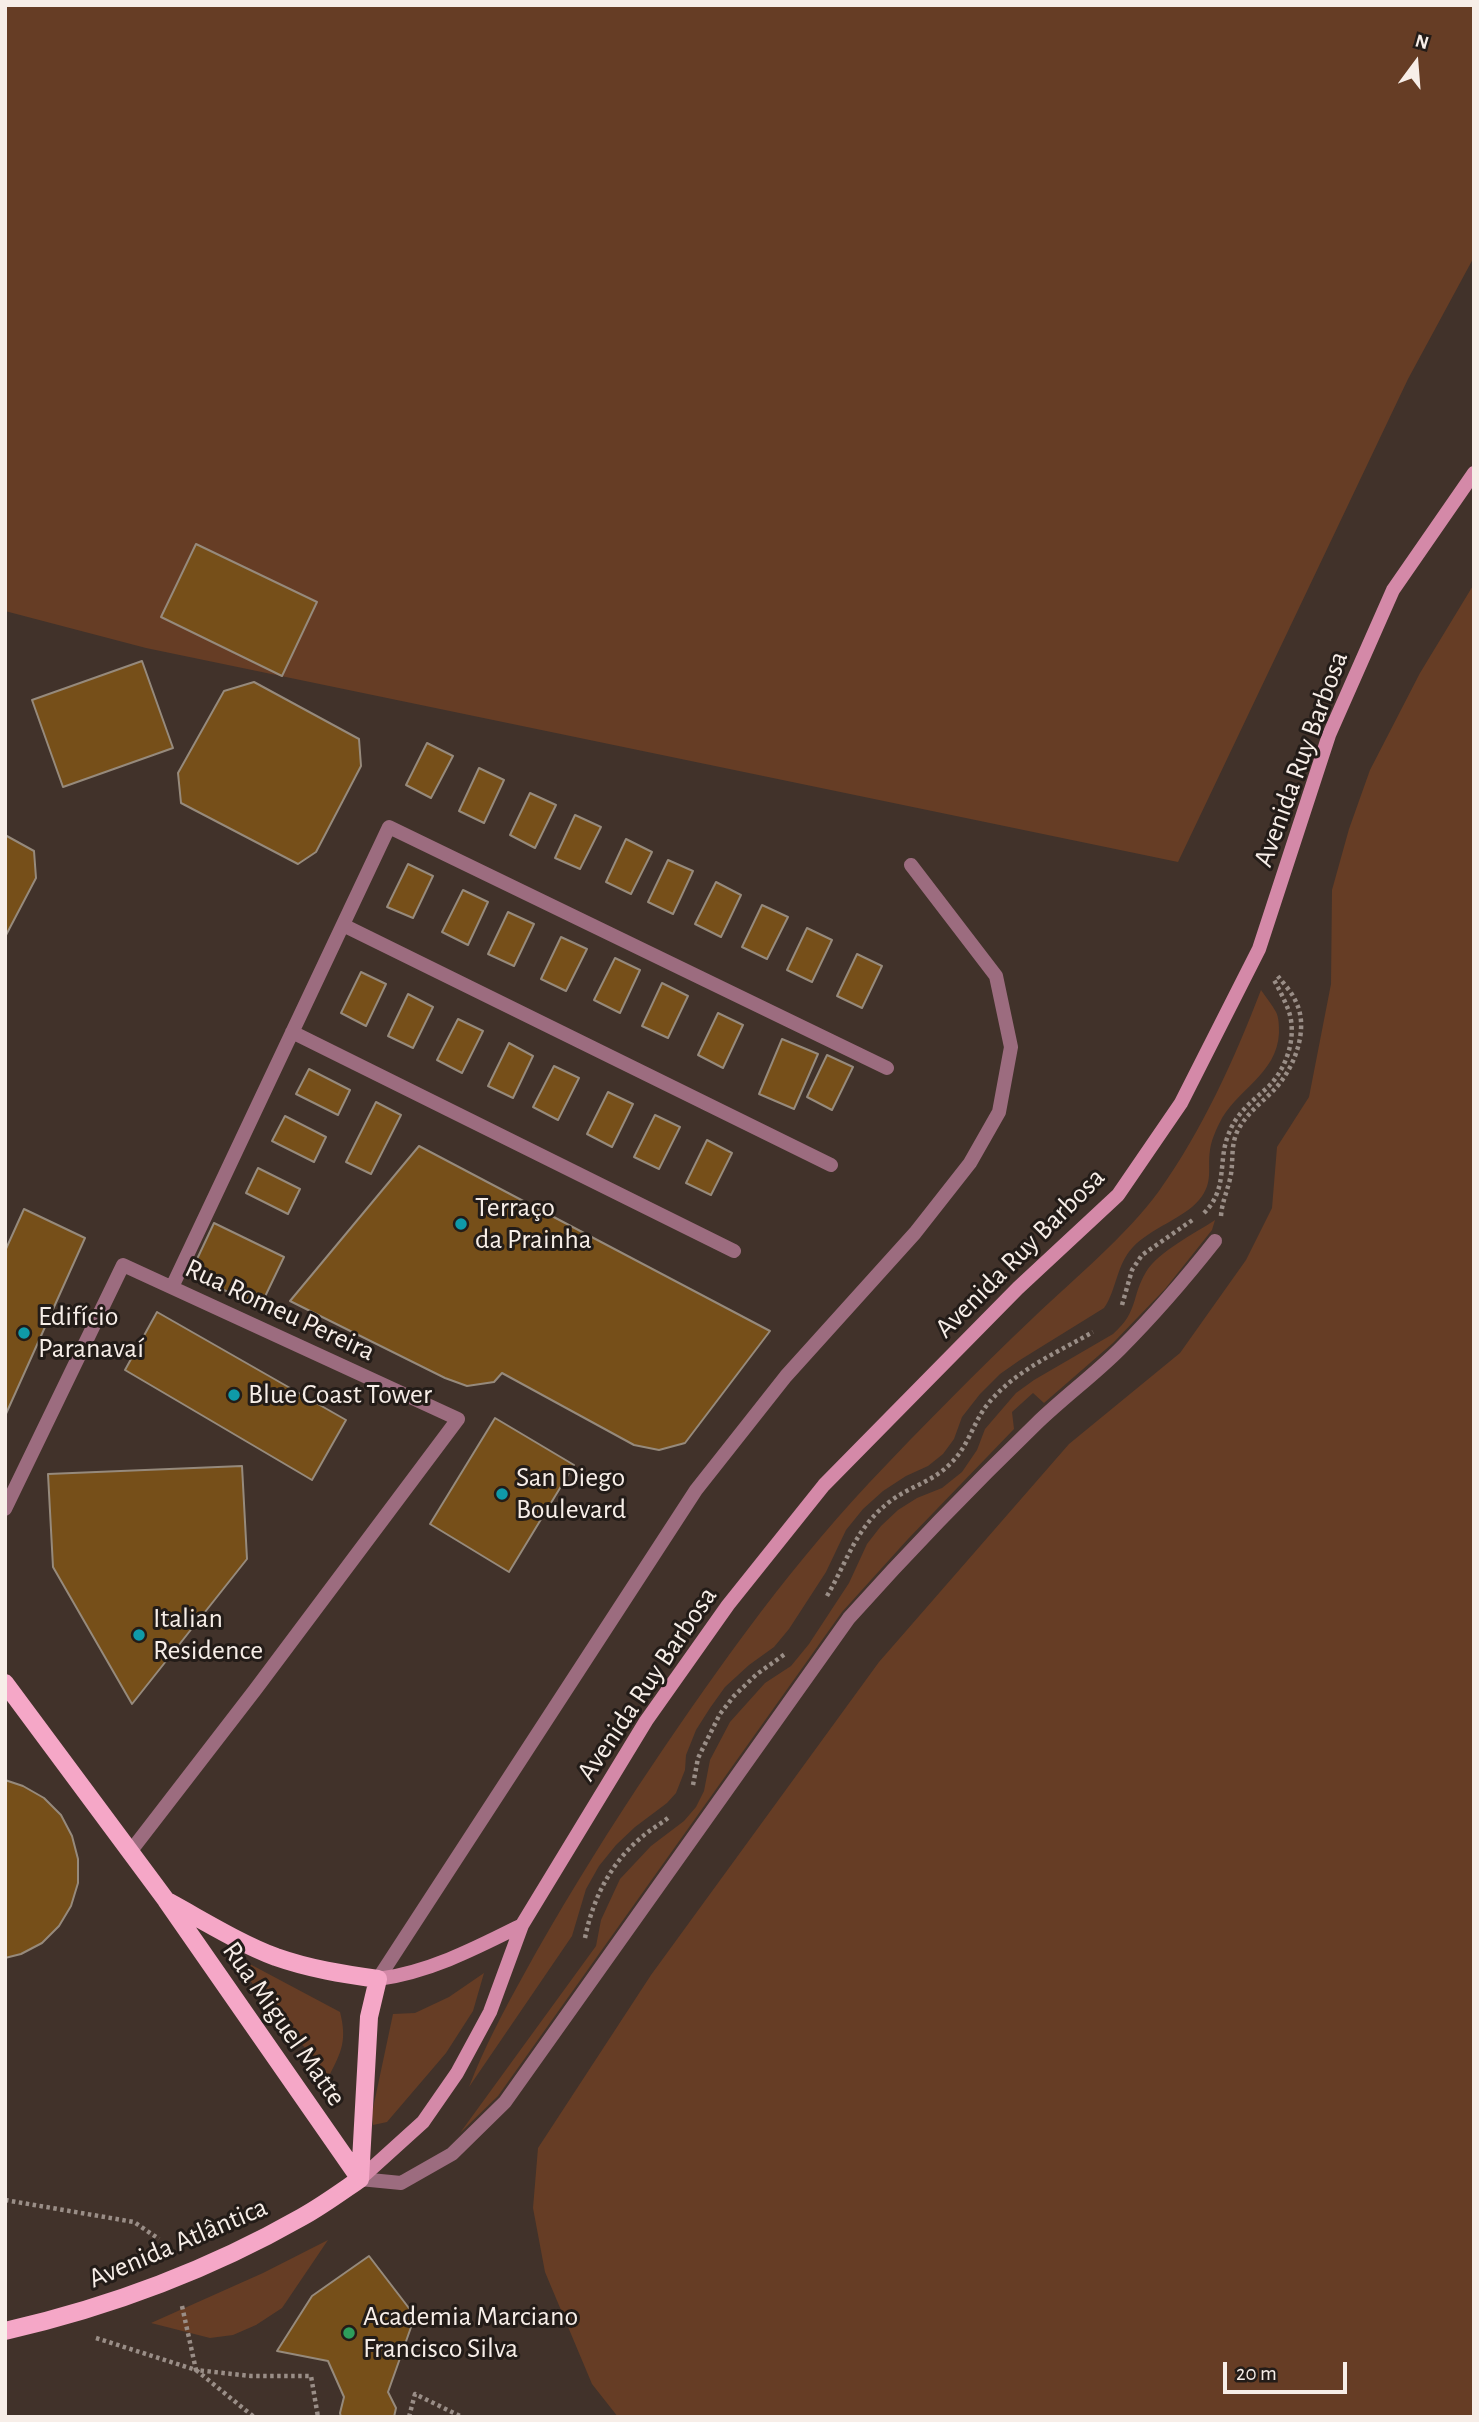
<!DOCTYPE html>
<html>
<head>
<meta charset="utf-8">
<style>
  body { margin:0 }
  #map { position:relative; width:1479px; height:2422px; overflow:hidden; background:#41322a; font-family:"Alegreya Sans",sans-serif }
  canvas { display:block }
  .frame { position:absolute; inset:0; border:7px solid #f7eee8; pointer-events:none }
  .north { position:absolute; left:1381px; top:28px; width:70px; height:70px; -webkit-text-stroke:5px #231c18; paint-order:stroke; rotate:16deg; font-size:19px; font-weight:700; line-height:28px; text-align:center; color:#f7eee8 }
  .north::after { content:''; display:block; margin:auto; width:24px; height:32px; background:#f7eee8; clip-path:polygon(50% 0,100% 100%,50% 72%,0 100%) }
  .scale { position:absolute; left:1223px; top:2362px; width:124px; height:32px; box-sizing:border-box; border:4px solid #f7eee8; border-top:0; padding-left:9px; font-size:21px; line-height:24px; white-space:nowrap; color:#f7eee8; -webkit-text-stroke:5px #231c18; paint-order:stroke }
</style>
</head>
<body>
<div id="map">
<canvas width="1479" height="2422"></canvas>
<div class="frame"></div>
<div class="north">N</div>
<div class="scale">20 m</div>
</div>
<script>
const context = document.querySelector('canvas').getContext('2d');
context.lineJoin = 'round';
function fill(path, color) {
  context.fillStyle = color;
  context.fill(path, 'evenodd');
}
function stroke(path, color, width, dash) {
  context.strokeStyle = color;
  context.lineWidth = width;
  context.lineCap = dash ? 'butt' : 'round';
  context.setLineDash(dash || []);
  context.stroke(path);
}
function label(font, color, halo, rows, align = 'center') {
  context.font = font + ' "Alegreya Sans",sans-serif';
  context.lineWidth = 6;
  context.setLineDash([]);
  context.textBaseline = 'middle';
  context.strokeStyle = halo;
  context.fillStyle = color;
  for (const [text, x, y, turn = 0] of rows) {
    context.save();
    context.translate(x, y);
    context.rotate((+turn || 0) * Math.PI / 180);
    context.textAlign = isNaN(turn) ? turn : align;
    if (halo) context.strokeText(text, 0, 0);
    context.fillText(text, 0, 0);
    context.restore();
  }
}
fill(new Path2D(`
  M5 5H1474V257L1408 379 1178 862 146 648 5 611Z
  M1474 584V2417H618L592 2384 545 2272 533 2208 538 2148 651 1975 879 1662 1069 1444 1180 1353 1246 1260 1272 1208 1277 1147 1309 1097 1331 984 1332 890 1349 829 1370 770 1420 673Z
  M1261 990C1266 997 1272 1005 1276 1012 1279 1018 1279 1026 1279 1033 1277 1075 1235 1090 1219 1124 1215 1132 1211 1142 1210 1150 1207 1169 1214 1182 1199 1200 1184 1218 1151 1228 1133 1247 1116 1265 1117 1289 1104 1308L1020 1360 1000 1374 980 1394 962 1417 954 1439 943 1454 928 1466 906 1476 883 1491 863 1509 846 1530 826 1572 789 1629 774 1647 749 1665 725 1687 710 1708 696 1730 686 1755 685 1770 676 1793 667 1803 635 1827 616 1845 599 1866 586 1889 572 1936 469 2087C484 2048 503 2012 523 1976 558 1912 597 1849 637 1788 708 1682 781 1577 869 1483 923 1426 977 1371 1034 1317 1074 1279 1127 1235 1159 1191 1203 1129 1234 1060 1261 990Z
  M1215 1220 1212 1230 1165 1289 1113 1343 1044 1403 1033 1393 1012 1412 1014 1429 908 1539 842 1612 498 2096 460 2133 596 1946 601 1920 620 1879 651 1846 684 1821 696 1807 704 1791 710 1760 730 1722 765 1683 791 1666 809 1644 849 1583 867 1544 881 1526 898 1510 917 1498 942 1488 962 1472 977 1450 985 1429 1016 1393 1034 1380 1113 1334C1139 1311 1131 1297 1146 1272 1159 1251 1194 1234 1215 1220Z
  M231 1954 340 2012C347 2040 342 2051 329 2076L268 2005Z
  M484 1973 473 2011 446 2053 387 2122 373 2125 372 2113 393 2014 415 2013 449 1997Z
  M328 2240 282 2308 256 2325 233 2335 210 2338 151 2323 263 2273Z`), '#663d25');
const building = new Path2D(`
  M196 544 317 602 282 676 161 617Z
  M142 661 173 748 63 787 32 700Z
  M254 682 359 739 361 766 316 852 298 864 181 803 178 773 224 691Z
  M427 743 453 756 431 798 406 785Z
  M479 768 504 780 484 823 459 811Z
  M530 793 556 805 535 848 510 835Z
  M575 815 601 827 580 869 555 858Z
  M5 835 34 851 36 878 5 937Z
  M626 839 652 852 631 894 606 882Z
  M668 860 693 871 673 914 648 902Z
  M408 864 433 876 413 918 387 907Z
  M716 882 741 895 721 937 695 924Z
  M463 890 488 902 468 945 442 932Z
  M762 905 788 917 767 959 742 947Z
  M508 912 534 924 514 966 488 954Z
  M807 928 832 940 812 982 787 970Z
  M561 937 587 949 566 991 541 979Z
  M857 954 882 966 862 1008 837 996Z
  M615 958 640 970 620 1013 594 1000Z
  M361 972 386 984 366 1026 341 1013Z
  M662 983 688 996 668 1038 642 1026Z
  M408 994 433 1007 413 1048 388 1036Z
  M718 1013 743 1025 723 1068 698 1055Z
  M458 1019 483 1031 462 1073 437 1060Z
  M782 1039 818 1054 794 1109 759 1094Z
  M509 1043 533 1056 513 1098 488 1086Z
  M827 1055 853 1067 832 1110 807 1097Z
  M554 1066 579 1078 558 1120 533 1107Z
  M309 1069 350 1090 338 1115 296 1094Z
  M608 1092 633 1104 612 1147 587 1134Z
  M376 1102 401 1115 371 1174 346 1162Z
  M655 1115 680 1127 659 1169 634 1157Z
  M285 1116 326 1137 314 1162 272 1141Z
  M707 1140 732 1153 711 1195 686 1183Z
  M419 1146 770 1331 685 1443 659 1450 634 1445 502 1373 494 1382 467 1386 445 1378 290 1301Z
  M258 1168 300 1189 288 1214 246 1193Z
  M24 1209 85 1238 5 1416V1251Z
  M214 1223 284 1257 260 1307 190 1274Z
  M157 1312 346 1420 312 1480 125 1370Z
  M495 1418 574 1465 509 1572 430 1524Z
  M242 1466 247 1559 132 1704 53 1567 48 1474Z
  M5 1780 23 1786 44 1798 61 1815 72 1836 78 1859V1883L71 1906 59 1926 42 1943 21 1954 5 1958Z
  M369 2256 415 2316 388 2392 396 2408 394 2417H341L340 2413 344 2397 328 2361 277 2351 312 2296Z`);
fill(building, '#764f19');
stroke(building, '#968a7c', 2);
stroke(new Path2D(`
  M1204 1213C1229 1188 1217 1161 1229 1133 1236 1114 1252 1101 1267 1088 1287 1069 1298 1035 1288 1009 1284 999 1279 989 1274 980
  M1221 1216C1222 1202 1227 1192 1230 1179 1234 1163 1230 1148 1237 1132 1245 1115 1260 1104 1273 1091 1293 1071 1310 1030 1296 1002 1292 992 1283 983 1277 975
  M1122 1305 1132 1270 1142 1255 1194 1219
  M827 1596C848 1560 856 1526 892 1500 911 1486 934 1481 951 1463 968 1447 973 1423 987 1405 1014 1371 1056 1353 1093 1332
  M693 1785 698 1758 720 1714 734 1696 757 1674 785 1654
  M585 1938C593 1898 611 1862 643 1836 651 1829 661 1824 669 1817
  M5 2200 134 2222 159 2239
  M182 2306 196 2370 251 2376H311L318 2417
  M96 2338 196 2370 254 2417
  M409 2417 415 2394 462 2417`), '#9a8e87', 4.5, [3.5, 3.5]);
stroke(new Path2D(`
  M360 2179 401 2183 452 2154 505 2102 849 1618C909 1551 972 1486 1037 1423 1064 1397 1094 1375 1120 1349 1154 1315 1185 1279 1215 1241`), '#9c6c7f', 14);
stroke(new Path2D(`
  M343 925 831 1165
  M292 1032 734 1251
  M172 1287 389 827 887 1068
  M5 1509 123 1265 458 1419 255 1690 130 1852
  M378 1979 696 1490 786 1376 915 1233 970 1163 999 1112 1011 1047 996 976 911 865`), '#9c6c7f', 14);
stroke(new Path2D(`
  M378 1979C430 1972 476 1948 522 1925
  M360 2179 423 2122 457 2073 490 2012 522 1925 646 1721 728 1605 824 1485 1018 1288 1118 1195 1181 1103 1259 949 1329 735 1393 590 1474 473`), '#d489a8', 14);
stroke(new Path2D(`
  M5 1683 166 1900 360 2179
  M169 1902C204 1921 239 1943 276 1957 310 1969 343 1974 378 1979L369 2017 360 2179
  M5 2331C110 2307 209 2270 302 2217 322 2206 341 2192 360 2179`), '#f5a7c7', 18);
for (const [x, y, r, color] of [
  [461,1224,7,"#0f9aa8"],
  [24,1333,7,"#0f9aa8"],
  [234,1395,7,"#0f9aa8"],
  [502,1494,7,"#0f9aa8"],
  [139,1635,7,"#0f9aa8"],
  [349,2333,7,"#2e9e5b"]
]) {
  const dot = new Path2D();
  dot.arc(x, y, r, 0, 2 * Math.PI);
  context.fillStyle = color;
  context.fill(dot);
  stroke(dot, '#231c18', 2.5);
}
label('28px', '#f7eee8', '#231c18', [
  ["Avenida Ruy Barbosa",1301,759,-70],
  ["Avenida Ruy Barbosa",1020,1253,-45],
  ["Rua Romeu Pereira",280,1310,25],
  ["Avenida Ruy Barbosa",647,1684,-56],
  ["Rua Miguel Matte",284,2024,55],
  ["Avenida Atlântica",178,2243,-23]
]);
label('28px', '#f7eee8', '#231c18', [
  ["Terraço",475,1208],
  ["da Prainha",475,1240],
  ["Edifício",38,1317],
  ["Paranavaí",38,1349],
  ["Blue Coast Tower",248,1395],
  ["San Diego",516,1478],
  ["Boulevard",516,1510],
  ["Italian",153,1619],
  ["Residence",153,1651],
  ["Academia Marciano",363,2317],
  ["Francisco Silva",363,2349]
], 'left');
</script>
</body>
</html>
